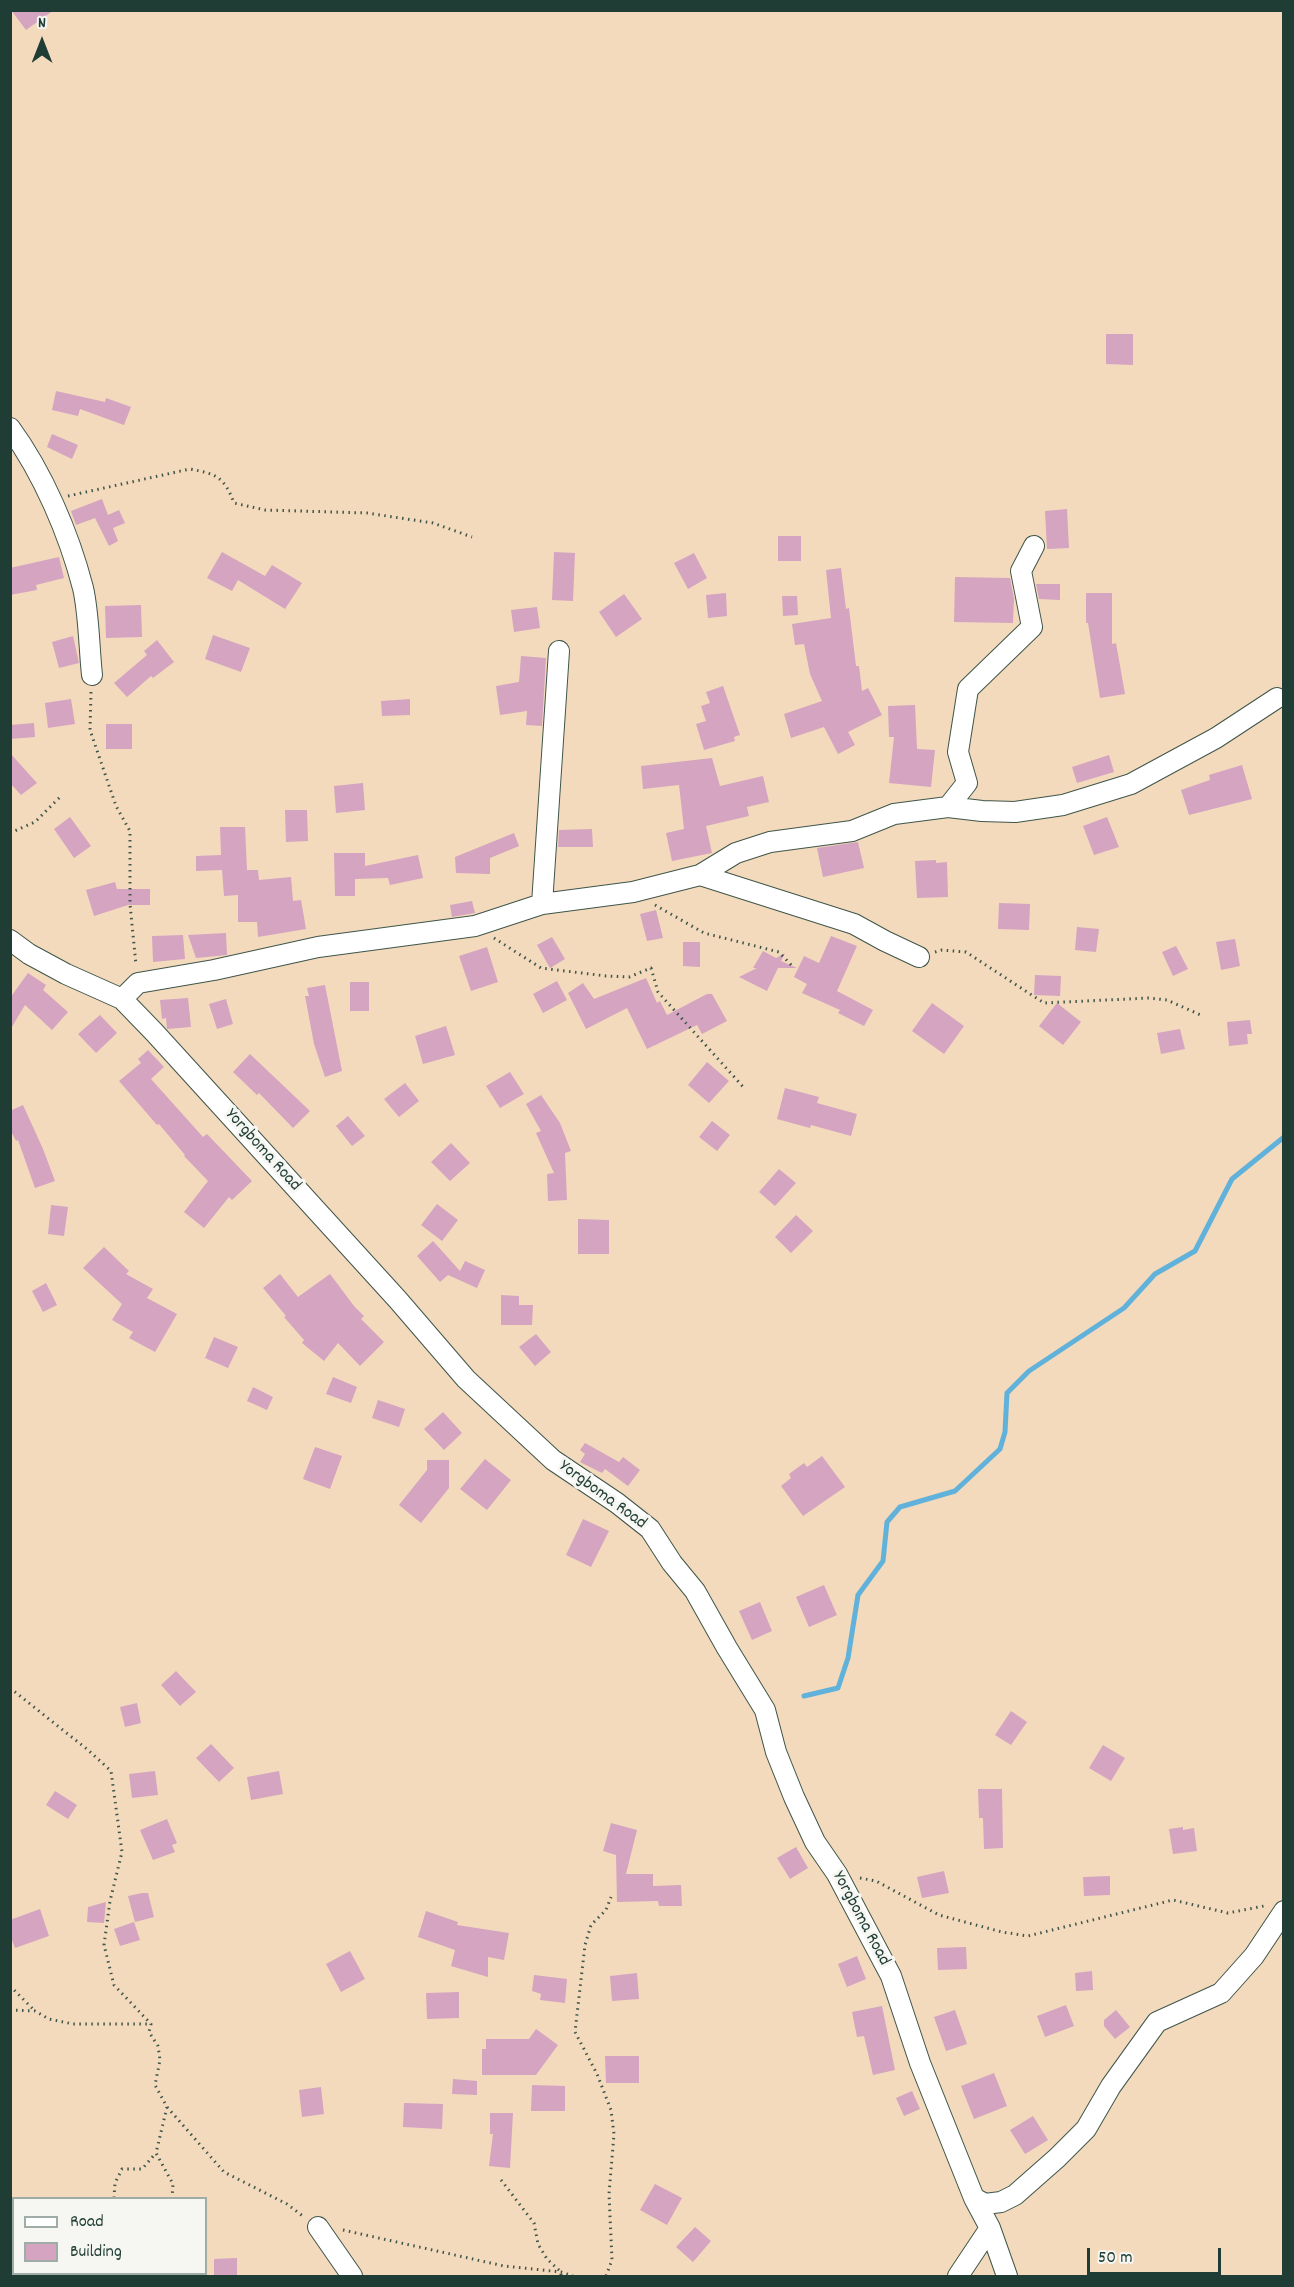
<!DOCTYPE html>
<html>
<head>
<meta charset="utf-8">
<style>
  body { margin:0 }
  #map { position:relative; width:1294px; height:2287px; overflow:hidden; background:#f3dabd; font-family:Dekko,sans-serif }
  canvas { display:block }
  .frame { position:absolute; inset:0; border:12px solid #1f3d34; pointer-events:none }
  .legend { position:absolute; left:12px; top:2197px; width:195px; height:78px; box-sizing:border-box; background:#f6f6f2; border:2px solid #a0aca6; margin:0; padding:8px 10px; list-style:none; font-size:18px; color:#1f3d34 }
  .legend li { display:flex; align-items:center; gap:12px; height:30px }
  .legend b { width:30px; border:2px solid #a0aca6 }
  .north { position:absolute; left:12px; top:12px; width:60px; height:60px; -webkit-text-stroke:4px #f6f6f2; paint-order:stroke; rotate:0deg; font-size:16px; font-weight:700; line-height:24px; text-align:center; color:#1f3d34 }
  .north::after { content:''; display:block; margin:auto; width:21px; height:27px; background:#1f3d34; clip-path:polygon(50% 0,100% 100%,50% 72%,0 100%) }
  .scale { position:absolute; left:1087px; top:2248px; width:134px; height:27px; box-sizing:border-box; border:3px solid #1f3d34; border-top:0; padding-left:8px; font-size:18px; line-height:21px; white-space:nowrap; color:#1f3d34; -webkit-text-stroke:4px #f6f6f2; paint-order:stroke }
</style>
</head>
<body>
<div id="map">
<canvas width="1294" height="2287"></canvas>
<div class="frame"></div>
<ul class="legend">
<li><b style="height:8px;background:#fff"></b>Road</li>
<li><b style="height:16px;background:#d4a4c0"></b>Building</li>
</ul>
<div class="north">N</div>
<div class="scale">50 m</div>
</div>
<script>
const context = document.querySelector('canvas').getContext('2d');
context.lineJoin = 'round';
function stroke(path, color, width, dash) {
  context.strokeStyle = color;
  context.lineWidth = width;
  context.lineCap = dash ? 'butt' : 'round';
  context.setLineDash(dash || []);
  context.stroke(path);
}
function fill(path, color) {
  context.fillStyle = color;
  context.fill(path, 'evenodd');
}
function label(font, color, halo, rows, align = 'center') {
  context.font = font + ' Dekko,sans-serif';
  context.lineWidth = 6;
  context.setLineDash([]);
  context.textBaseline = 'middle';
  context.strokeStyle = halo;
  context.fillStyle = color;
  for (const [text, x, y, turn = 0] of rows) {
    context.save();
    context.translate(x, y);
    context.rotate((+turn || 0) * Math.PI / 180);
    context.textAlign = isNaN(turn) ? turn : align;
    if (halo) context.strokeText(text, 0, 0);
    context.fillText(text, 0, 0);
    context.restore();
  }
}
stroke(new Path2D(`
  M804 1696 838 1688 848 1658 858 1595 883 1561 887 1522 900 1507 955 1491 1000 1449 1005 1432 1007 1393 1029 1371 1124 1308 1155 1274 1195 1251 1232 1179 1284 1137`), '#60b2db', 5);
fill(new Path2D(`
  M11 10H54L26 30Z
  M1106 334H1133V365L1106 364Z
  M56 391 105 402 106 398 131 407 124 425 80 409 78 416 52 410Z
  M52 434 78 445 72 459 47 447Z
  M102 499 108 515 119 510 125 523 113 528 118 541 109 546 95 518 76 525 71 511Z
  M1067 509 1069 548 1047 549 1045 511Z
  M778 536H801V561H778Z
  M222 552 265 576 272 565 302 583 285 609 238 580 232 591 207 578Z
  M554 552 575 553 573 601 552 600Z
  M694 553 707 578 688 589 674 563Z
  M59 557 64 578 36 585 37 590 10 595V568Z
  M841 568 846 609 849 608 856 666H859L862 691 868 688 882 715 848 732 855 745 838 754 824 727 791 738 784 714 822 701 810 674 804 644 795 645 792 624 831 618 826 570Z
  M955 577 1010 578 1014 599 1013 623 954 622Z
  M1036 584H1060V600L1039 599Z
  M726 593 727 616 708 618 706 595Z
  M1086 593H1112V644L1116 643 1125 694 1100 698 1088 623H1086Z
  M624 594 642 619 616 637 599 612Z
  M782 596H797L798 615 783 616Z
  M141 605 142 637 106 638 105 606Z
  M537 607 540 628 514 632 511 610Z
  M213 635 250 648 241 672 205 659Z
  M73 636 79 663 59 668 52 642Z
  M157 640 174 662 153 678 151 676 127 697 114 683 147 655 144 651Z
  M521 656 546 658 542 726 526 725 527 711 500 715 496 686 519 682Z
  M723 686 740 735 734 737 735 741 704 750 696 724 706 721 701 706 710 703 706 692Z
  M71 699 75 724 48 728 45 703Z
  M410 699V715L382 716 381 701Z
  M915 705 917 749 935 750 931 787 889 783 894 737H889L888 706Z
  M34 723 35 737 10 739V725Z
  M106 724H132V749H106Z
  M10 753 37 783 21 795 10 783Z
  M1109 755 1114 772 1077 783 1072 767Z
  M712 758 720 786 763 776 769 802 747 807 749 816 706 826 712 853 672 861 666 833 684 829 679 785 643 789 641 766Z
  M1242 765 1252 799 1189 815 1181 790 1210 780 1209 775Z
  M363 783 365 810 336 813 334 786Z
  M285 810H307L308 841 286 842Z
  M70 817 91 846 74 858 54 829Z
  M1107 817 1119 847 1094 855 1083 826Z
  M220 827H245L247 870H258L259 880 291 877 293 901 301 900 306 929 258 937 257 922H238V895L224 896 222 870 196 871V856L221 855Z
  M592 829 593 847H558L559 830Z
  M514 833 519 846 490 858V874L456 873 455 857Z
  M858 842 864 868 823 877 817 848Z
  M334 853H365V866L418 855 423 878 390 885 388 878 355 879V896H335Z
  M936 860V863L947 862 948 897 917 898 915 861Z
  M115 882 117 889H150V905H128L94 916 86 890Z
  M472 901 475 913 452 917 450 905Z
  M999 903 1030 904 1029 930 998 929Z
  M656 910 663 938 647 941 640 914Z
  M1077 927 1099 929 1096 952 1075 950Z
  M226 933 227 955 196 958 188 935Z
  M183 935 185 959 153 962 152 936Z
  M831 936 857 946 837 991 873 1010 864 1026 838 1013 840 1010 802 993 807 984 794 977 804 956 819 963Z
  M552 937 565 959 550 968 537 945Z
  M1235 939 1240 966 1221 970 1216 942Z
  M683 942H700V967L683 966Z
  M1176 946 1188 969 1173 976 1162 952Z
  M487 947 498 982 471 991 459 956Z
  M763 951 776 958 785 953 781 961 797 968H778L767 991 739 977 757 968H753Z
  M28 973 46 985 43 990 68 1012 52 1030 25 1005 10 1030V998Z
  M1035 975 1061 976 1060 996 1034 995Z
  M646 978 657 1003 660 1001 667 1015 707 994H712L727 1021 702 1034 697 1025 647 1049 627 1008 586 1029 568 993 583 983 594 999Z
  M557 981 567 1000 543 1013 533 994Z
  M350 982H369V1011H350Z
  M325 985 342 1071 325 1077 314 1044 305 996H309L307 988Z
  M188 998 191 1027 167 1029 166 1018 162 1019 160 1000Z
  M226 999 233 1024 217 1029 209 1004Z
  M932 1003 964 1026 944 1054 912 1031Z
  M1057 1003 1081 1022 1063 1045 1039 1026Z
  M100 1015 117 1033 96 1053 78 1034Z
  M1250 1020 1252 1034H1247L1248 1044 1229 1046 1227 1022Z
  M446 1026 455 1055 423 1064 415 1036Z
  M1180 1029 1185 1049 1161 1054 1157 1033Z
  M148 1050 164 1067 151 1079 203 1137 207 1134 252 1181 232 1200 229 1197 204 1228 184 1212 208 1181 184 1156 185 1155 159 1124 157 1125 119 1081 141 1063 138 1059Z
  M250 1054 310 1111 293 1128 259 1093 257 1095 233 1072Z
  M707 1062 729 1081 709 1103 688 1085Z
  M510 1072 524 1094 500 1108 486 1086Z
  M405 1083 419 1101 399 1117 384 1099Z
  M785 1088 819 1097 817 1103 857 1114 851 1136 811 1125 810 1128 777 1119Z
  M541 1095 560 1123 571 1151 565 1153 567 1200 548 1201 547 1174 554 1173 536 1133 541 1131 526 1104Z
  M23 1105 43 1149 55 1181 35 1188 18 1140 16 1141 10 1129V1111Z
  M348 1116 365 1136 352 1146 336 1126Z
  M712 1121 730 1135 717 1151 699 1137Z
  M451 1143 470 1163 450 1181 431 1162Z
  M779 1169 796 1183 775 1206 759 1192Z
  M437 1204 458 1220 442 1241 421 1225Z
  M51 1205 68 1207 64 1236 48 1234Z
  M796 1215 813 1231 791 1253 775 1237Z
  M578 1219 609 1220V1254H578Z
  M433 1241 460 1271 465 1261 485 1270 477 1288 448 1275 440 1282 417 1256Z
  M104 1247 129 1271 126 1274 153 1289 147 1298 177 1314 155 1352 129 1338 133 1332 112 1320 122 1304 83 1268Z
  M280 1274 298 1297 330 1274 354 1306 364 1316 361 1319 384 1342 360 1366 338 1343 324 1361 302 1343 304 1340 284 1317 286 1316 263 1288Z
  M46 1283 57 1305 43 1312 32 1291Z
  M501 1295 519 1296V1305H533L532 1325H501Z
  M536 1334 551 1352 535 1366 519 1347Z
  M214 1337 238 1347 228 1368 205 1358Z
  M333 1377 357 1387 351 1403 326 1394Z
  M253 1387 273 1397 267 1410 247 1401Z
  M378 1400 405 1409 399 1427 372 1418Z
  M443 1412 462 1433 444 1450 424 1429Z
  M585 1443 619 1462 623 1457 640 1470 628 1486 605 1469 602 1473 580 1462 585 1454 580 1450Z
  M315 1447 342 1456 330 1489 303 1479Z
  M822 1456 845 1487 803 1516 781 1486 791 1478 789 1474 804 1463 807 1467Z
  M485 1459 511 1480 487 1510 460 1489Z
  M427 1460H449V1488L421 1523 399 1505 427 1470Z
  M583 1519 609 1531 591 1567 566 1555Z
  M824 1585 837 1615 809 1627 796 1597Z
  M760 1602 772 1631 752 1640 739 1611Z
  M176 1671 196 1692 180 1706 161 1685Z
  M137 1703 141 1723 125 1727 120 1707Z
  M1011 1711 1027 1722 1011 1745 995 1735Z
  M211 1744 234 1768 219 1782 196 1758Z
  M1103 1745 1125 1758 1111 1781 1089 1768Z
  M155 1771 158 1795 132 1798 129 1774Z
  M279 1771 283 1794 251 1800 247 1777Z
  M978 1789H1002L1003 1848 984 1849 983 1818H979Z
  M55 1791 77 1805 68 1819 46 1805Z
  M167 1819 177 1843 172 1845 175 1852 153 1860 140 1830Z
  M611 1823 637 1830 626 1874H653V1886L681 1885 682 1906H659L658 1901 617 1902 616 1855 603 1851Z
  M1183 1827V1830L1194 1828 1197 1851 1173 1854 1169 1829Z
  M796 1847 808 1868 790 1879 777 1858Z
  M944 1871 949 1893 922 1898 917 1877Z
  M1110 1876V1895L1084 1896 1083 1877Z
  M142 1893H148L154 1917 135 1922 128 1896Z
  M106 1902 104 1923 87 1922 88 1907Z
  M40 1909 49 1936 15 1948 10 1935V1920Z
  M426 1911 458 1922 457 1925 509 1933 504 1960 488 1957V1977L451 1966 455 1950 418 1937Z
  M134 1922 140 1940 120 1946 114 1929Z
  M966 1947 967 1969 938 1970 937 1948Z
  M350 1951 365 1979 341 1992 326 1964Z
  M857 1956 866 1979 847 1987 838 1964Z
  M1092 1971 1093 1990 1076 1991 1075 1973Z
  M637 1973 639 1999 612 2001 610 1976Z
  M534 1975 567 1979 565 2003 540 2000 541 1994 532 1991Z
  M459 1992V2018L427 2019 426 1993Z
  M1066 2005 1074 2026 1045 2037 1037 2016Z
  M882 2006 895 2070 873 2075 864 2036 857 2037 852 2012Z
  M955 2010 967 2044 946 2051 934 2017Z
  M1116 2010 1130 2027 1115 2039 1104 2026V2020Z
  M536 2029 558 2045 536 2075H482V2049H486V2039H529Z
  M605 2056H639V2083H606Z
  M994 2073 1007 2106 974 2119 961 2086Z
  M453 2079 477 2081V2095L452 2094Z
  M532 2085 565 2086V2111H531Z
  M321 2087 324 2114 302 2117 299 2090Z
  M912 2091 920 2109 904 2116 896 2098Z
  M404 2103 443 2104 442 2129 403 2127Z
  M490 2113H513L510 2168 489 2166 493 2134H490Z
  M1033 2116 1048 2140 1025 2154 1010 2130Z
  M655 2184 682 2198 667 2225 640 2210Z
  M695 2227 711 2241 693 2262 676 2247Z
  M237 2258V2277H214V2259Z`), '#d4a4c0');
const minor = new Path2D(`
  M10 428C43 473 69 534 83 588 89 614 89 647 92 675
  M948 807 967 783 958 752 968 689 1032 627 1021 571 1034 546
  M700 875 854 924 885 941 919 957
  M542 904 559 651
  M10 940 29 954 66 974 122 999 154 1032 398 1300 466 1379 553 1460 617 1503 650 1529 672 1563 695 1591 727 1648 765 1710 776 1752 794 1797 815 1842 837 1874 891 1976 920 2063 974 2198 990 2228 1007 2276
  M122 999 138 983 214 970 318 947 475 926 542 904 633 892 700 875 736 853 770 842 852 831 894 814 948 807 982 811 1015 812 1063 805 1131 784 1216 738 1277 698
  M974 2198 985 2204 1001 2202 1015 2195 1057 2158 1086 2129 1111 2086 1157 2022 1221 1993 1254 1956 1284 1911
  M318 2227 352 2276
  M958 2276 990 2228`);
stroke(minor, '#3f5549', 22);
stroke(new Path2D(`
  M68 496 190 469C217 474 224 477 234 503L265 510 367 513 433 523 472 537
  M91 692 90 730 116 806 130 831V904L136 965
  M10 833 35 822 61 796
  M655 905 704 933 779 952 793 967
  M494 938 541 968 606 976 629 977 651 968 658 992 745 1089
  M935 952 942 950 966 952 1044 1003 1149 998 1167 1000 1203 1016
  M10 1688 88 1750 111 1771 122 1852 110 1901 104 1945 114 1985 151 2024 149 2032 158 2046 160 2060 155 2085 167 2107 224 2172 287 2204 304 2217
  M860 1878 876 1881 939 1915 1002 1932 1028 1936 1173 1900 1228 1913 1264 1906
  M10 1986 35 2011
  M10 2010 35 2011 49 2019 73 2024H150
  M167 2107 156 2153 173 2184 172 2198
  M501 2180 534 2223 538 2244 547 2259 561 2272V2276
  M114 2198 115 2183 122 2169H142L156 2153
  M343 2230 504 2266 561 2272 573 2276
  M193 2274 194 2276
  M606 2276 612 2260 609 2194 614 2134 611 2110 597 2074 575 2032 585 1945 591 1925 606 1910 611 1897`), '#3f5549', 3, [1.5, 4.5]);
stroke(minor, '#fff', 20);
label('18px', '#1f3d34', '#f6f6f2', [
  ["Yorgboma Road",262,1151,48],
  ["Yorgboma Road",602,1496,36],
  ["Yorgboma Road",860,1919,62]
]);
</script>
</body>
</html>
